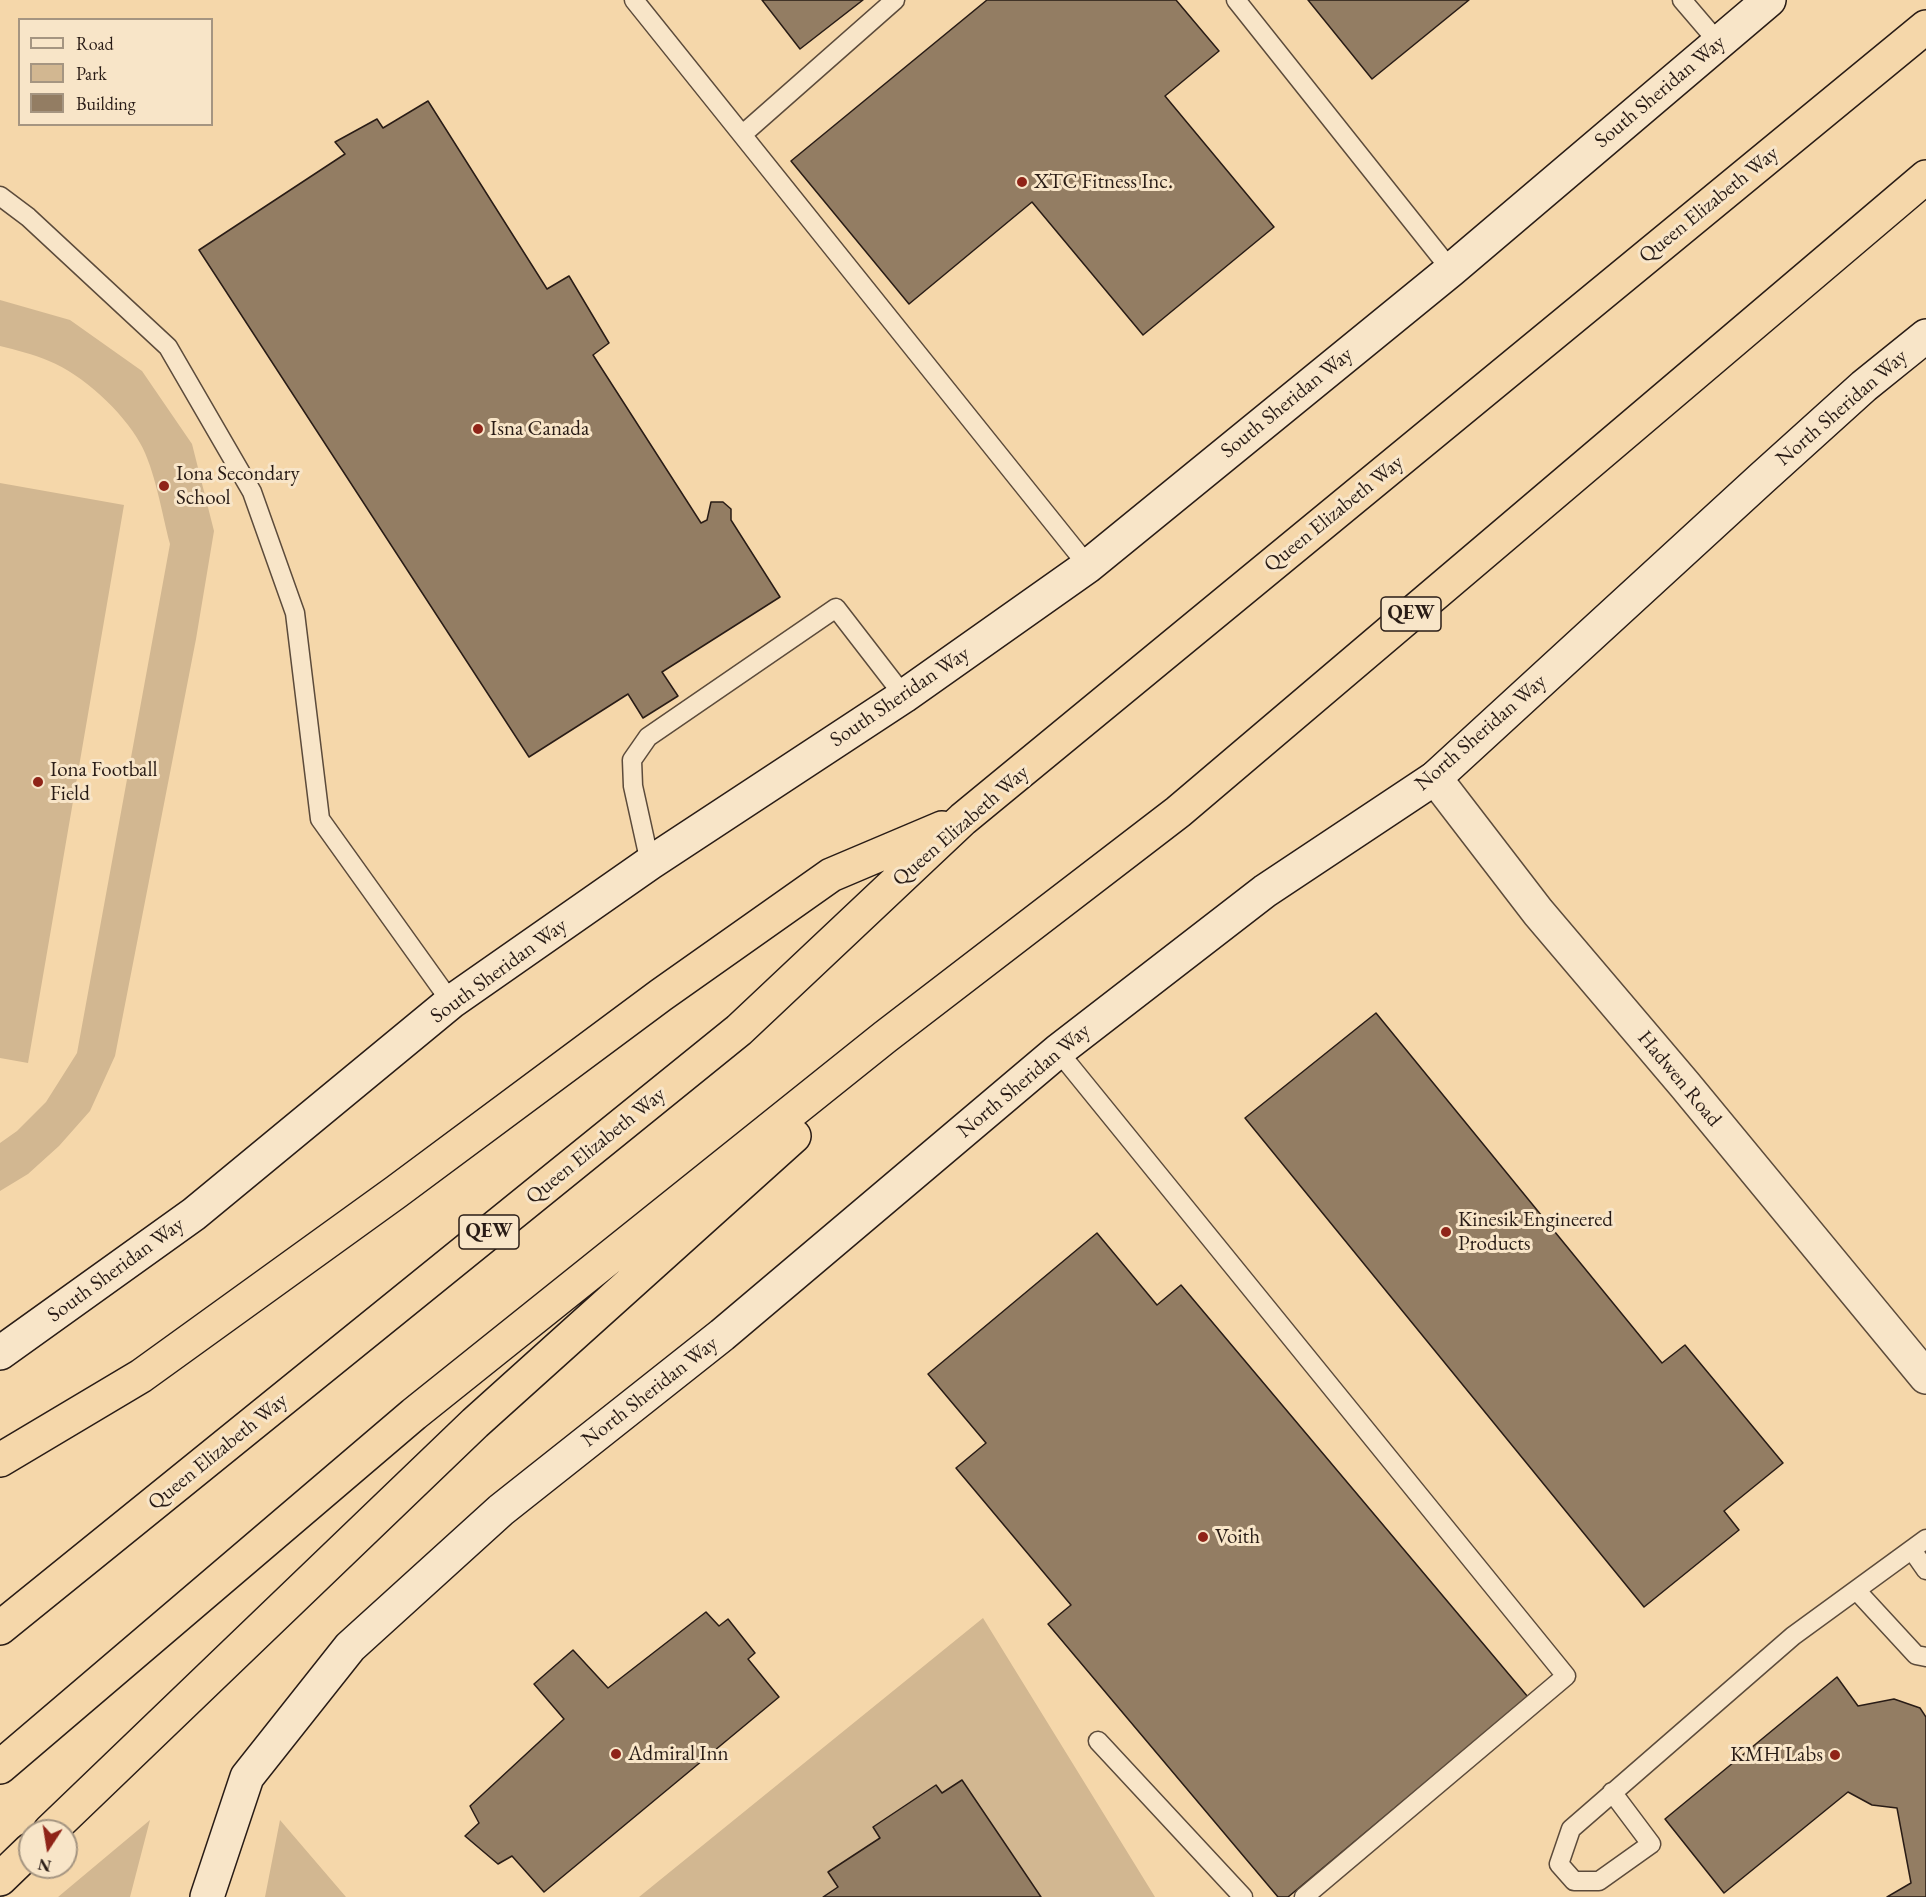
<!DOCTYPE html>
<html>
<head>
<meta charset="utf-8">
<style>
  body { margin:0 }
  #map { position:relative; width:1926px; height:1897px; overflow:hidden; background:#f5d7aa; font-family:"EB Garamond",serif }
  canvas { display:block }
  .legend { position:absolute; left:18px; top:18px; width:195px; height:108px; box-sizing:border-box; background:#f8e5c8; border:2px solid #a59581; margin:0; padding:8px 10px; list-style:none; font-size:18px; color:#291c16 }
  .legend li { display:flex; align-items:center; gap:12px; height:30px }
  .legend b { width:30px; border:2px solid #a59581 }
  .north { position:absolute; left:18px; top:1819px; width:60px; height:60px; box-sizing:border-box; background:#f8e5c8; border:2px solid #a59581; border-radius:50%; rotate:192deg; font-size:16px; font-weight:700; line-height:24px; text-align:center; color:#291c16 }
  .north::after { content:''; display:block; margin:auto; width:21px; height:27px; background:#8f2418; clip-path:polygon(50% 0,100% 100%,50% 72%,0 100%) }
</style>
</head>
<body>
<div id="map">
<canvas width="1926" height="1897"></canvas>
<ul class="legend">
<li><b style="height:8px;background:#f8e5c8"></b>Road</li>
<li><b style="height:16px;background:#d2b791"></b>Park</li>
<li><b style="height:16px;background:#937d63"></b>Building</li>
</ul>
<div class="north">N</div>
</div>
<script>
const context = document.querySelector('canvas').getContext('2d');
context.lineJoin = 'round';
function fill(path, color) {
  context.fillStyle = color;
  context.fill(path, 'evenodd');
}
function stroke(path, color, width, dash) {
  context.strokeStyle = color;
  context.lineWidth = width;
  context.lineCap = dash ? 'butt' : 'round';
  context.setLineDash(dash || []);
  context.stroke(path);
}
function label(font, color, halo, rows, align = 'center') {
  context.font = font + ' "EB Garamond",serif';
  context.lineWidth = 6;
  context.setLineDash([]);
  context.textBaseline = 'middle';
  context.strokeStyle = halo;
  context.fillStyle = color;
  for (const [text, x, y, turn = 0] of rows) {
    context.save();
    context.translate(x, y);
    context.rotate((+turn || 0) * Math.PI / 180);
    context.textAlign = isNaN(turn) ? turn : align;
    if (halo) context.strokeText(text, 0, 0);
    context.fillText(text, 0, 0);
    context.restore();
  }
}
fill(new Path2D(`
  M0 300 70 320 142 371 192 444 214 531 196 639 115 1056 90 1111 59 1146 28 1174 0 1191V1143L17 1131 46 1102 77 1053 170 544C162 514 155 469 140 443 123 412 82 374 49 361 33 354 16 350 0 346Z
  M0 483 124 505 28 1063 0 1058Z
  M983 1618 1155 1897H639Z
  M150 1820 130 1897H58Z
  M280 1820 346 1897H265Z`), '#d2b791');
const building = new Path2D(`
  M762 0H863L800 49Z
  M987 0H1176L1219 51 1165 96 1274 227 1143 335 1032 202 909 304 791 161Z
  M1308 0H1469L1372 79Z
  M428 101 547 289 569 276 609 343 593 355 701 523 707 520 711 502H723L731 509V520L780 597 662 672 678 696 643 718 628 694 529 757 199 250 345 154 335 142 377 119 383 128Z
  M1376 1013 1662 1363 1685 1345 1783 1463 1724 1511 1739 1530 1644 1607 1245 1118Z
  M1097 1233 1157 1305 1181 1285 1528 1697 1288 1897H1278L1048 1624 1071 1605 956 1468 986 1443 928 1374Z
  M706 1612 719 1626 728 1619 755 1653 748 1659 779 1697 544 1892 512 1856 498 1864 465 1836 479 1823 470 1806 564 1719 534 1684 573 1650 608 1688Z
  M1837 1677 1858 1706 1894 1699 1920 1708 1926 1717V1897H1887L1911 1883 1897 1808 1872 1805 1848 1792 1724 1893 1665 1819Z
  M962 1780 1041 1897H823L838 1887 828 1872 880 1838 873 1827 936 1785 942 1793Z`);
fill(building, '#937d63');
stroke(building, '#291c16', 1.5);
const lane = new Path2D(`
  M634 0 1088 566
  M1236 0 1451 270
  M1682 0 1718 42
  M743 134 895 0
  M0 196 28 217 168 347 252 492 295 613 320 819 451 1002
  M650 863 633 786 632 760 648 737 836 608 904 696
  M1058 1051 1566 1676 1304 1897
  M1912 1550 1926 1570
  M1857 1591 1916 1655 1926 1657
  M1098 1741 1243 1897
  M1612 1792 1651 1844 1599 1881H1574L1559 1864 1571 1829 1793 1636 1926 1539`);
const street = new Path2D(`
  M1435 778 1538 912 1685 1085 1926 1377`);
const secondary = new Path2D(`
  M0 1353 194 1214 451 1002 650 863 904 696 1088 566 1451 270 1769 0
  M207 1897 247 1777 350 1647 501 1510 722 1335 1058 1051 1265 891 1435 778 1761 479 1864 386 1926 336`);
const highway = new Path2D(`
  M0 1460 141 1376 396 1192 661 995 831 875 942 828
  M0 1628 739 1030 963 819 1926 27
  M0 1767 414 1414 885 1037 1178 812 1926 177
  M50 1831 475 1423 794 1136
  M0 1879 30 1850`);
stroke(lane, '#5c4b3b', 21);
stroke(street, '#5c4b3b', 36);
stroke(secondary, '#291c16', 36);
stroke(highway, '#291c16', 36);
stroke(lane, '#f8e5c8', 18);
stroke(street, '#f8e5c8', 33);
stroke(secondary, '#f8e5c8', 33);
stroke(highway, '#f5d7aa', 33);
for (const [x, y, r, color] of [
  [1022,182,6,"#8f2418"],
  [478,429,6,"#8f2418"],
  [164,486,6,"#8f2418"],
  [38,782,6,"#8f2418"],
  [1446,1232,6,"#8f2418"],
  [1203,1537,6,"#8f2418"],
  [616,1754,6,"#8f2418"],
  [1835,1755,6,"#8f2418"]
]) {
  const dot = new Path2D();
  dot.arc(x, y, r, 0, 2 * Math.PI);
  context.fillStyle = color;
  context.fill(dot);
  stroke(dot, '#f8e5c8', 2);
}
for (const [x, y, w] of [
  [1411,614,60],
  [489,1232,60]
]) {
  const box = new Path2D();
  box.roundRect(x - w / 2, y - 17, w, 34, 4.5);
  context.fillStyle = '#f8e5c8';
  context.fill(box);
  stroke(box, '#291c16', 1.5);
}
label('bold 20px', '#291c16', null, [
  ["QEW",1411,614],
  ["QEW",489,1232]
]);
label('21px', '#291c16', '#f8e5c8', [
  ["South Sheridan Way",1660,92,-40],
  ["Queen Elizabeth Way",1709,205,-39],
  ["South Sheridan Way",1287,403,-39],
  ["North Sheridan Way",1842,408,-41],
  ["Queen Elizabeth Way",1334,514,-39],
  ["South Sheridan Way",900,697,-34],
  ["North Sheridan Way",1481,733,-41],
  ["Queen Elizabeth Way",961,826,-41],
  ["South Sheridan Way",499,971,-36],
  ["Hadwen Road",1679,1079,50],
  ["North Sheridan Way",1024,1081,-40],
  ["Queen Elizabeth Way",596,1146,-39],
  ["South Sheridan Way",116,1270,-36],
  ["North Sheridan Way",650,1392,-38],
  ["Queen Elizabeth Way",218,1452,-39]
]);
label('21px', '#291c16', '#f8e5c8', [
  ["XTC Fitness Inc.",1034,182],
  ["Isna Canada",490,429],
  ["Iona Secondary",176,474],
  ["School",176,498],
  ["Iona Football",50,770],
  ["Field",50,794],
  ["Kinesik Engineered",1458,1220],
  ["Products",1458,1244],
  ["Voith",1215,1537],
  ["Admiral Inn",628,1754],
  ["KMH Labs",1823,1755,"right"]
], 'left');
</script>
</body>
</html>
